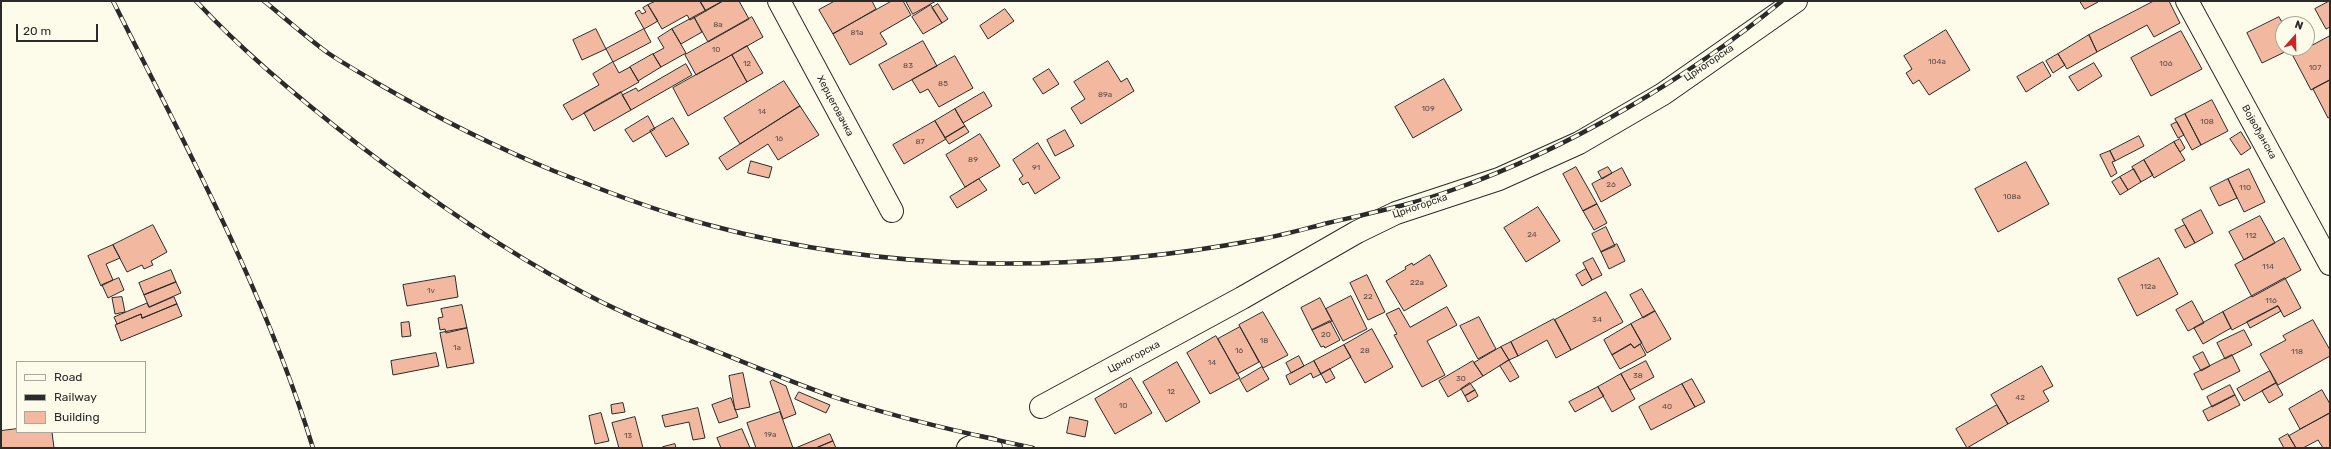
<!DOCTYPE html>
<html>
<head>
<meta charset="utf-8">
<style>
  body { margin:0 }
  #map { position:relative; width:2331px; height:449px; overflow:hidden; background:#fdfbea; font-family:Rubik,sans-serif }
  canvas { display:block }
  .frame { position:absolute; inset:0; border:2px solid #2b2b2b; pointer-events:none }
  .legend { position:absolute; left:16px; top:361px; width:130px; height:72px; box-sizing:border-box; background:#fdfbea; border:1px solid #a9a89e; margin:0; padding:5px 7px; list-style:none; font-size:12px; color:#2b2b2b }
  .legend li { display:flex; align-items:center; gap:8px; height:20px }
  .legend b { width:20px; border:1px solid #a9a89e }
  .north { position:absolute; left:2275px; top:16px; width:40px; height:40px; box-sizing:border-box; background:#fdfbea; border:1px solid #a9a89e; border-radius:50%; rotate:20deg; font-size:11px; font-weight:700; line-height:16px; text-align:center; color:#2b2b2b }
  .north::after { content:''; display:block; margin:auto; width:14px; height:18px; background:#c62828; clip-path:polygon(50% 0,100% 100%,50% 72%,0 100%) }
  .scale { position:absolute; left:16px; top:24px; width:82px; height:18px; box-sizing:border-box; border:2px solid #2b2b2b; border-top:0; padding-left:5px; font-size:12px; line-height:14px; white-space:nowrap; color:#2b2b2b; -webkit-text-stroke:3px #fdfbea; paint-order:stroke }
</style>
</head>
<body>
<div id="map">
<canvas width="2331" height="449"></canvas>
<div class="frame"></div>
<ul class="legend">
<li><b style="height:5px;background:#fdfbea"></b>Road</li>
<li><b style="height:5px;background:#2b2b2b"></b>Railway</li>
<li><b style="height:11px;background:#f2b8a0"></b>Building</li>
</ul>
<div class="north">N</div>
<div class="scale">20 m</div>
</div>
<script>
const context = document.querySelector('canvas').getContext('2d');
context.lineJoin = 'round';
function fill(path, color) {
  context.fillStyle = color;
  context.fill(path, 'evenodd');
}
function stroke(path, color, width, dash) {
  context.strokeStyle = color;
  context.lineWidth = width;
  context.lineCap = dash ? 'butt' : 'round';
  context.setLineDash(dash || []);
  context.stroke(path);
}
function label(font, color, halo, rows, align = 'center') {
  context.font = font + ' Rubik,sans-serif';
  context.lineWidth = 3;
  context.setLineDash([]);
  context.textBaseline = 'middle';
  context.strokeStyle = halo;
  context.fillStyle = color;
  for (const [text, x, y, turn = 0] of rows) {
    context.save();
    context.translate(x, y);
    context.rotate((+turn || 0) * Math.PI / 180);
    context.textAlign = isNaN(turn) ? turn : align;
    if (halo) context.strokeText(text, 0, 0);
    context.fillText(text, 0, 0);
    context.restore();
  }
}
const building = new Path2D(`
  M656 1H700L706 11 690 20 687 15 662 29 648 5Z
  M700 1H723L706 11Z
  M723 1H739L749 19 708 42 694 17Z
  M835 1H872L876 9 833 34 819 10Z
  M892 1H903L911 15 880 33 887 44 850 65 833 34Z
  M906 1H936L913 14Z
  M2080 1H2097L2098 2 2085 9Z
  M2154 1H2169L2180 23 2154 37 2147 25 2097 52 2089 35Z
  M2330 1V27L2326 29 2315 9Z
  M938 4 948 19 942 23 932 8Z
  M648 5 658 21 644 29 635 13 639 10 642 14 646 12 643 8Z
  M931 5 942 23 923 34 912 17Z
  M1005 9 1014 21 988 39 980 26Z
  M694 17 702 32 681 44 672 29Z
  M752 17 763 37 696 75 685 55Z
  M2279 17 2283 24V48H2293L2262 63 2247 33Z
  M596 29 606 49 582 60 573 40Z
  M644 29 651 42 613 62 606 49Z
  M672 29 686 53 661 67 653 54 664 48 658 38Z
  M1946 30 1970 70 1929 95 1919 80 1913 84 1906 73 1912 69 1904 56Z
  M2181 31 2202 69 2151 96 2131 58Z
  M2089 35 2097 52 2067 69 2058 54Z
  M2330 36V80L2311 90 2293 56Z
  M923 41 937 66 893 90 879 65Z
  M747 46 763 73 747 82 732 55Z
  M653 54 661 67 638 81 630 67Z
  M2058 54 2065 65 2053 73 2046 61Z
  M732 55 747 82 688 116 673 88Z
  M955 56 973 88 939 107 928 89 920 93 912 80Z
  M1108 61 1121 82 1127 78 1134 91 1081 124 1071 108 1085 99 1074 82Z
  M613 62 619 73 630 67 639 82 572 120 563 105 599 85 593 74Z
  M2043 62 2051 76 2026 92 2017 77Z
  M2094 63 2102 76 2078 91 2069 77Z
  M686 64 692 75 631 110 622 95 636 88 638 91Z
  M1049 69 1059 84 1043 94 1033 79Z
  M1444 79 1462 110 1413 138 1395 107Z
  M2330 80V117L2328 118 2313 89Z
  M784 81 800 106 740 144 724 118Z
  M621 92 631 110 594 131 584 113Z
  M984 92 992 106 963 123 955 109Z
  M2212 100 2228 131 2201 145 2185 114Z
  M800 106 819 135 778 160 768 144 727 170 719 158Z
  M955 109 965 126 945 138 935 121Z
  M2185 114 2201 145 2192 150 2175 119Z
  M648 116 655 129 633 142 625 130Z
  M673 118 689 144 666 157 650 131Z
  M935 121 946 139 904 164 893 145Z
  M2177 122 2184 135 2178 138 2171 125Z
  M965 126 969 132 949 144 945 138Z
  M1065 130 1074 146 1055 156 1047 140Z
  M2241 132 2251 148 2241 155 2230 139Z
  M980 134 1000 166 965 187 946 155Z
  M2139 136 2144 146 2115 161 2110 151Z
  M2180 139 2185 148 2180 152 2174 142Z
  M2174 142 2185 160 2154 178 2144 160Z
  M1038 143 1060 178 1035 194 1028 182 1023 185 1019 179 1023 176 1013 160Z
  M2110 151 2115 161 2112 162 2117 173 2111 177 2100 155Z
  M2144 160 2153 175 2141 182 2132 167Z
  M751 161 772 167 769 178 748 173Z
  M2026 162 2049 204 1998 232 1975 189Z
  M1576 167 1597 204 1583 211 1563 174Z
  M1608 167 1612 173 1602 179 1598 172Z
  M1622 168 1631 185 1601 202 1592 184Z
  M2134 169 2141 182 2128 190 2120 177Z
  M2249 169 2265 202 2244 212 2228 179Z
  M2120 177 2128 190 2120 195 2112 182Z
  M979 179 987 190 957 208 950 197Z
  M2228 179 2237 198 2219 206 2210 188Z
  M1597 204 1607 223 1594 230 1583 211Z
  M1538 207 1560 241 1526 262 1504 228Z
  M2201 210 2213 233 2195 243 2182 220Z
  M2260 216 2275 243 2244 260 2229 232Z
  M153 225 167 252 151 261 153 265 144 269 142 265 127 272 113 245Z
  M2185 225 2195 243 2185 248 2175 230Z
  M1606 227 1615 246 1601 252 1592 234Z
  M2284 238 2301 270 2252 297 2235 265Z
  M1617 244 1625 261 1609 269 1601 252Z
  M113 245 120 258 106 264 113 280 101 286 88 256Z
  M1430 255 1447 286 1404 311 1386 281 1406 269 1405 267 1412 263 1413 265Z
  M1593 258 1602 275 1592 280 1583 263Z
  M2159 258 2178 294 2137 316 2118 279Z
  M1586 269 1592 280 1582 286 1576 275Z
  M171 270 176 282 144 295 139 283Z
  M1367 275 1385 312 1368 320 1350 283Z
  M455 276 458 297 407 306 403 285Z
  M119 278 124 290 108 298 102 285Z
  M2285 278 2301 308 2284 317 2278 306 2232 330 2223 312Z
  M176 282 181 293 149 307 144 295Z
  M1642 289 1655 311 1643 318 1630 295Z
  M1606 292 1623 322 1571 350 1555 320Z
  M1351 296 1367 329 1343 341 1326 309Z
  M122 297 125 312 115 314 112 298Z
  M174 297 177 304 142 318 141 314 117 324 114 317 147 303 149 307Z
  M1320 298 1332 321 1312 330 1301 308Z
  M2192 301 2204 323 2188 331 2176 310Z
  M177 304 182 316 121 341 115 325 141 314 142 318Z
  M462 305 467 328 446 333 445 329 440 330 438 318 443 317 441 309Z
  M2278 306 2281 311 2250 328 2247 322Z
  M1447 307 1457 325 1427 341 1445 375 1422 387 1394 335 1397 334 1386 314 1399 308 1410 327Z
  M1655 311 1671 339 1647 353 1631 324Z
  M1263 312 1288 355 1263 368 1239 325Z
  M2223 312 2231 328 2203 344 2194 328Z
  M1479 317 1496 349 1478 359 1460 326Z
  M1554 319 1571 350 1556 358 1547 340 1518 356 1511 342Z
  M2313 320 2330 350V356L2278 385 2260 354 2286 340 2283 336Z
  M1330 321 1340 340 1325 348 1324 346 1321 347 1312 330Z
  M409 322 411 336 402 337 401 323Z
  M1631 324 1642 343 1634 348 1631 344 1612 355 1604 340Z
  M1240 327 1259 362 1237 374 1218 339Z
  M467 328 474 363 447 368 440 333Z
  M1372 329 1393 367 1365 383 1344 345Z
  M2244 330 2252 345 2225 359 2217 343Z
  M1216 336 1240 378 1210 394 1187 353Z
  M1511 342 1518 356 1509 360 1501 347Z
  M1631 344 1634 348 1640 344 1646 355 1620 369 1612 355Z
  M1344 345 1351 357 1321 374 1314 361Z
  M1501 347 1509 360 1483 376 1474 363Z
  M2203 352 2210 366 2201 371 2193 357Z
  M436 353 439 366 393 375 391 361Z
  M2232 355 2240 371 2202 390 2194 374Z
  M1299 356 1304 366 1291 373 1286 363Z
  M1509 360 1519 377 1510 382 1500 366Z
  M1314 361 1321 374 1313 378 1311 373 1290 385 1286 376Z
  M1473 361 1483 376 1448 397 1439 381Z
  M1646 361 1654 377 1630 390 1621 374Z
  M1177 362 1200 402 1166 422 1143 382Z
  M2042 366 2053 386 2043 391 2049 401 2008 424 1991 395Z
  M1262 367 1269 379 1247 392 1240 380Z
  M1330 369 1335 378 1326 383 1321 374Z
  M2270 371 2276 383 2244 401 2237 389Z
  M743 373 750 407 735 410 729 376Z
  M1621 374 1635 399 1612 412 1598 387Z
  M1131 378 1152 413 1115 434 1095 399Z
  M1692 379 1705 402 1695 407 1682 384Z
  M773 380 786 386 796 414 783 419 770 382Z
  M1470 383 1475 390 1465 396 1461 389Z
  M2276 383 2283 395 2269 403 2262 391Z
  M1682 384 1695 407 1651 430 1639 407Z
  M2230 385 2235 395 2212 407 2207 397Z
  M1598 387 1604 396 1575 412 1569 402Z
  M1475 390 1478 396 1468 402 1465 396Z
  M2322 390 2330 404V413L2300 429 2289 409Z
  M799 392 830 405 826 413 795 399Z
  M2235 395 2240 405 2208 421 2203 411Z
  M731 398 738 417 719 423 712 405Z
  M623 403 625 412 612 414 611 405Z
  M1997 405 2008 424 1967 448 1956 429Z
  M698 408 705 438 693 440 689 422 665 427 662 416Z
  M780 412 793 448H756L747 423Z
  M601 413 609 441 595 444 589 416Z
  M2330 413V448H2323L2318 440 2303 448H2296L2289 436Z
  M635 417 643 448H619L612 423Z
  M1070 417 1088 421 1085 437 1067 433Z
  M17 429V432H52L54 448H1V431Z
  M742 429 750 448H721L717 438Z
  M830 434 833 441 816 448H796Z
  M2288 434 2289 436 2296 448H2284L2279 439Z
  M833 441 836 448H816Z
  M675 444 676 448H664L663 447Z`);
fill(building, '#f2b8a0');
stroke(building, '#2b2b2b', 1);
const minor = new Path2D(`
  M779 1 892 211
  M2187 1 2330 264
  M1041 407 1242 298 1357 232 1396 213 1499 179 1579 143 1663 94 1796 1
  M968 448 975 445 991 448`);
stroke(minor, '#2b2b2b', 24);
stroke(minor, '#fdfbea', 22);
const rail = new Path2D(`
  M113 1C186 147 265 291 313 448
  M196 1C245 54 302 101 359 145 427 197 497 246 573 287 612 309 654 326 696 343 741 361 786 380 831 396 897 418 965 433 1033 448
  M264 1C285 18 306 37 328 53 344 64 361 73 377 83 434 116 493 146 554 171 605 191 656 211 709 225 886 273 1076 274 1256 240 1280 236 1304 229 1328 223 1370 213 1415 204 1455 189 1568 149 1690 77 1782 1`);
stroke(rail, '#2b2b2b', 4.5);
stroke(rail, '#fdfbea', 3, [9]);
label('8px', '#5d4e48', null, [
  ["8a",718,25],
  ["81a",857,33],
  ["10",716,50],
  ["104a",1937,62],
  ["12",747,64],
  ["106",2166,64],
  ["83",908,66],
  ["107",2315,68],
  ["85",943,84],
  ["89a",1105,95],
  ["109",1428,109],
  ["14",762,112],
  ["108",2207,122],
  ["16",779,139],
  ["87",920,142],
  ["89",973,160],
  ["91",1036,168],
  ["26",1611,185],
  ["110",2245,188],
  ["108a",2012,197],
  ["24",1532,235],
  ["112",2251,236],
  ["114",2268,267],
  ["22a",1417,283],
  ["112a",2148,287],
  ["1v",431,291],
  ["22",1368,297],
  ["116",2271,301],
  ["34",1597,320],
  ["20",1326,335],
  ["18",1264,341],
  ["1a",457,348],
  ["16",1239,351],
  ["28",1365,351],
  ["118",2297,352],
  ["14",1212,363],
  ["38",1638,376],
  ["30",1461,379],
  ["12",1171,392],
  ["42",2020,398],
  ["10",1123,406],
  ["40",1667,407],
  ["19a",770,435],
  ["13",628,436]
]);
label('10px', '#2b2b2b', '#fdfbea', [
  ["Црногорска",1709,63,-34],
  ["Херцеговачка",835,106,62],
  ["Војвођанска",2259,132,61],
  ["Црногорска",1420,206,-19],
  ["Црногорска",1134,357,-28]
]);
</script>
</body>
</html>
